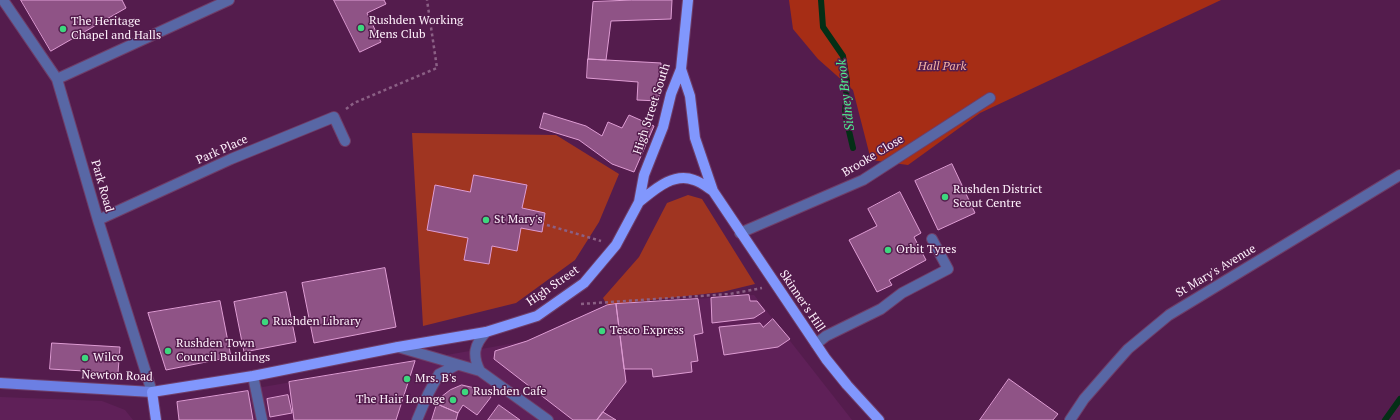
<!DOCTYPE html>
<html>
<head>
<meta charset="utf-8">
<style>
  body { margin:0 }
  canvas { display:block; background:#541c4d }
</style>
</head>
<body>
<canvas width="1400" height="420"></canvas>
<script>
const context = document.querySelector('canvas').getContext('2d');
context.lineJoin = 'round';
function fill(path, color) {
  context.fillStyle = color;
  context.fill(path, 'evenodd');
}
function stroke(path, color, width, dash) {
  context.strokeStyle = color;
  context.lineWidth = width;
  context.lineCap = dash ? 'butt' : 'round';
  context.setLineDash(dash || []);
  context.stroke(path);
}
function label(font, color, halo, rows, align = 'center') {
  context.font = font + ' "PT Serif",serif';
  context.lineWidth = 3;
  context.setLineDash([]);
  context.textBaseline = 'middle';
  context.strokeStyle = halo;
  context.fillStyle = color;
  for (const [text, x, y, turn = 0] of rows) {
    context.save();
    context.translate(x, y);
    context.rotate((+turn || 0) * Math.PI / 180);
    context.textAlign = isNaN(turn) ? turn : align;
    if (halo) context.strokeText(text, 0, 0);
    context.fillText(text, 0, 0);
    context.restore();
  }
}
fill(new Path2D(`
  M754 295 852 420H179L177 402 527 341 607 305Z
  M0 397 102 401 125 410 133 420H0Z`), '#5f2058');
fill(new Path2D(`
  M412 133 556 135 619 174 599 222 575 260 516 303 423 326Z
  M688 195 702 199 755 284 722 292 607 305 603 298 639 257 667 203Z`), '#a03521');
fill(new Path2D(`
  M789 0H1221L980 113 908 165 871 160 853 90 818 59 793 29Z`), '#a62d15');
stroke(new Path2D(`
  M821 0 823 27 843 56 847 81 845 114 853 148
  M1385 420 1400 399`), '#042f16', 6);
const building = new Path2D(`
  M21 0H122L126 8 51 51Z
  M334 0H384L386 4 367 13 381 42 360 52Z
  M632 0H672L671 19 611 21 606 60 588 59 593 2Z
  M588 59 661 63 659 101 637 100 638 82 587 78Z
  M544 113 586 126 602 136 608 122 622 128 629 115 654 126 634 172 612 164 579 140 540 128Z
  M952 164 975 213 938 230 915 181Z
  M474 175 527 185 522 208 545 213 542 232 521 228 517 251 492 246 489 264 464 260 468 238 427 230 435 185 470 192Z
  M900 192 921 233 914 237 926 260 889 280 892 285 877 292 849 240 877 226 868 209Z
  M385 268 396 327 314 343 302 283Z
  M286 292 296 342 244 352 234 302Z
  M749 295 750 301H757L765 311 754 318 712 323 711 298Z
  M698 299 703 333 694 335 698 361 691 362 692 372 653 377 652 369H624L616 304Z
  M220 301 231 357 166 370 148 313Z
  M616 304 626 382 597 420H573L494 359 495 351 527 341 607 305Z
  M773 319 790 339 778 347 724 355 719 327 760 323 763 327Z
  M52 343 120 347 118 373 50 369Z
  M415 361 396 420H294L289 382Z
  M1009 379 1058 414 1053 420H980Z
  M462 385 479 389 491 397 477 415 463 405 458 413 437 404 441 397 450 390Z
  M248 391 253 420H179L177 402Z
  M288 395 292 413 270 417 267 399Z
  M437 404 458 413 456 420H432Z
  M499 405 520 420H488Z
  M603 412 616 420H597Z`);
fill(building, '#8f5386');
stroke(building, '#de9cd3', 1);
const lane = new Path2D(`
  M816 344 826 336 881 309 902 293 948 269 932 239
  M253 376 262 420`);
const street = new Path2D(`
  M3 0 57 79 98 220 152 392
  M57 79 229 0
  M98 220 231 159 334 117 345 141
  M740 233 863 180 990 98
  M398 347 480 371 548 420
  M480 371C472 355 474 345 486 332
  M417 420 428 394 439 374 457 365
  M1070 420 1084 399 1112 367 1128 349 1169 315 1400 175`);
const secondary = new Path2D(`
  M0 383 152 392`);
const primary = new Path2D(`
  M681 69 690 96 695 138 713 191 826 359 847 385 879 420
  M639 202C654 190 673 172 694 180 701 182 707 187 713 191
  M156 420 152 392 253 376 398 347 486 332 537 316 584 283 616 245 639 202 644 175 663 127 671 94 681 69 688 0`);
stroke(lane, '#6f3e69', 12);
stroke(street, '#6f3e69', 12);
stroke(secondary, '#6f3e69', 12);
stroke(primary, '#6f3e69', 12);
stroke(new Path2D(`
  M346 109 354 103 437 68 427 0
  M547 225 601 241
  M581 304 730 294 762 288`), '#8b6085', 2.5, [3, 3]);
stroke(lane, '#5867a5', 10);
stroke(street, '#5867a5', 10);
stroke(secondary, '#6c7fe3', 10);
stroke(primary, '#8197fd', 10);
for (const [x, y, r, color] of [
  [361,28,4,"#3dd77e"],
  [63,29,4,"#3dd77e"],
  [945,197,4,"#3dd77e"],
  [486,220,4,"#3dd77e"],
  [888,250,4,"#3dd77e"],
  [265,322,4,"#3dd77e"],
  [602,331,4,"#3dd77e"],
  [168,351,4,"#3dd77e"],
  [85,358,4,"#3dd77e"],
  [407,379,4,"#3dd77e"],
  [465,392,4,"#3dd77e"],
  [453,400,4,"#3dd77e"]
]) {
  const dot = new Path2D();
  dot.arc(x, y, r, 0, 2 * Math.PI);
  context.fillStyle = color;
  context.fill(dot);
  stroke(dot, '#541c4d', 1.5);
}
label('12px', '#fef0fb', '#541c4d', [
  ["Rushden Working",369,21],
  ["Mens Club",369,35],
  ["The Heritage",71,22],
  ["Chapel and Halls",71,36],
  ["Rushden District",953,190],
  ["Scout Centre",953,204],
  ["St Mary's",494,220],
  ["Orbit Tyres",896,250],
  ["Rushden Library",273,322],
  ["Tesco Express",610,331],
  ["Rushden Town",176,344],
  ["Council Buildings",176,358],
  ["Wilco",93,358],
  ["Mrs. B's",415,379],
  ["Rushden Cafe",473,392],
  ["The Hair Lounge",445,400,"right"]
], 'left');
label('italic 12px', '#f1b2a4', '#541c4d', [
  ["Hall Park",942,67]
]);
label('12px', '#fef0fb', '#541c4d', [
  ["High Street South",652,109,-72],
  ["Park Place",222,150,-24],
  ["Brooke Close",873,156,-31],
  ["Park Road",102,186,74],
  ["St Mary's Avenue",1216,271,-31],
  ["High Street",553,286,-35],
  ["Skinner's Hill",802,301,56],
  ["Newton Road",117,376,2]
]);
label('italic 13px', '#4df290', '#541c4d', [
  ["Sidney Brook",846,95,-97]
]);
</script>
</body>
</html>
